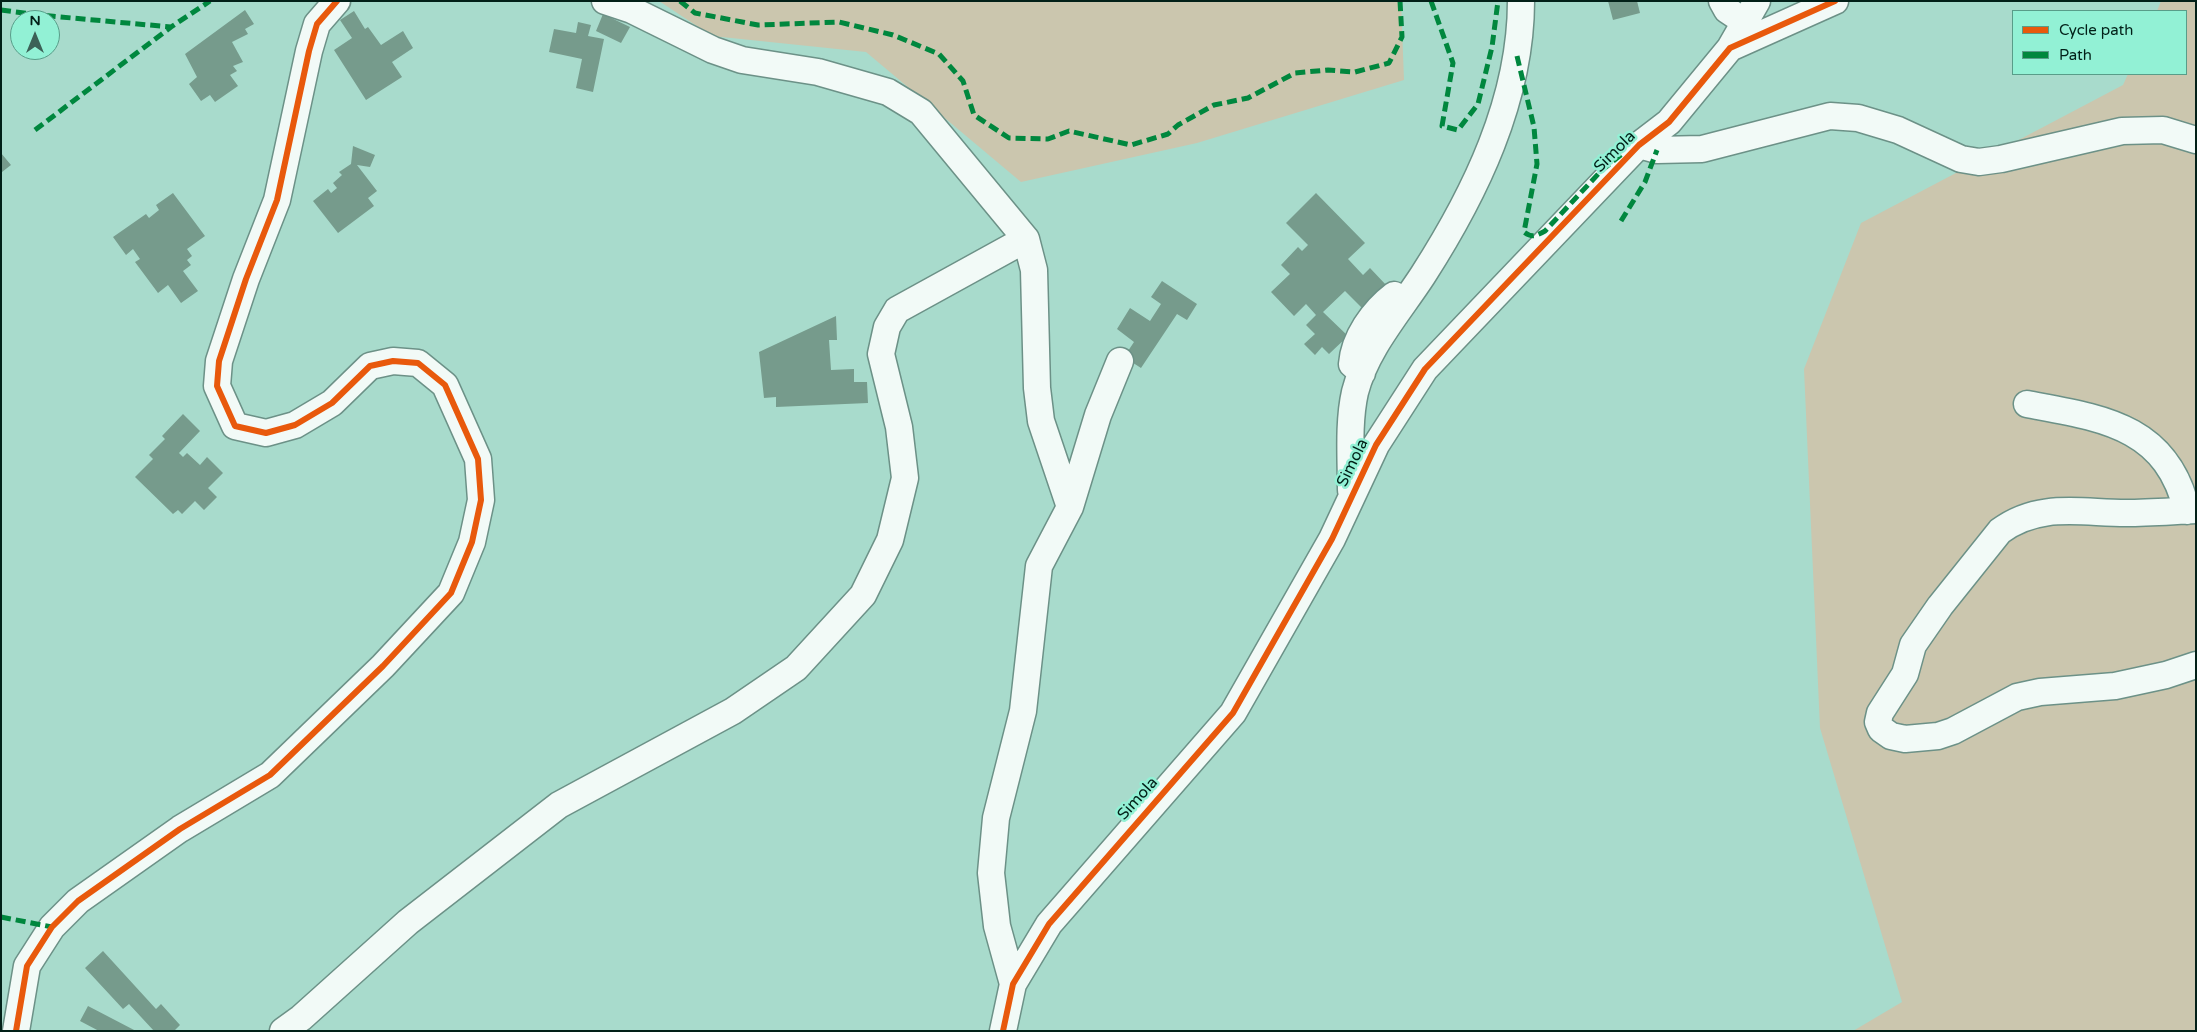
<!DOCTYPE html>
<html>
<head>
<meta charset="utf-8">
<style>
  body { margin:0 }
  #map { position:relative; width:2197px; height:1032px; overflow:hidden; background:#a8dbcc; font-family:"Varela Round",sans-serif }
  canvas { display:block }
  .frame { position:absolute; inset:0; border:2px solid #022018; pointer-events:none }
  .legend { position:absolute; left:2012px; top:10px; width:175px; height:65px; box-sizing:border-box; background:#92f1d5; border:1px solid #589d89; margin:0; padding:6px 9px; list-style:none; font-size:15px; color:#022018 }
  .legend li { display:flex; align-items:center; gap:10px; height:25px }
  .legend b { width:25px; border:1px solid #589d89 }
  .north { position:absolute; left:10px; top:10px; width:50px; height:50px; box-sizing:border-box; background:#92f1d5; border:1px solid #589d89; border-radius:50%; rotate:0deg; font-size:14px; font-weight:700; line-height:20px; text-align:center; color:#022018 }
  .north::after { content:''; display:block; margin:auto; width:18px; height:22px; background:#3c6157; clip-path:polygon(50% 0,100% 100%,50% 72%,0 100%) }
</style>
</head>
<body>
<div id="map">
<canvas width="2197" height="1032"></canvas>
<div class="frame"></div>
<ul class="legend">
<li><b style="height:6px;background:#e8590c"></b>Cycle path</li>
<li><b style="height:6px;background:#00873e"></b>Path</li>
</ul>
<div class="north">N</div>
</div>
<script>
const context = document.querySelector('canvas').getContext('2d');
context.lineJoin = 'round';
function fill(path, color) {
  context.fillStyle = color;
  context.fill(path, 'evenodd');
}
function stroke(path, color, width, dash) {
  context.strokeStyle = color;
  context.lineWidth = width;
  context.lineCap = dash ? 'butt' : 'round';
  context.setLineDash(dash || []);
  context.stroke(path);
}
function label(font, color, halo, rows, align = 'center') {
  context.font = font + ' "Varela Round",sans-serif';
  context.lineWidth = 5;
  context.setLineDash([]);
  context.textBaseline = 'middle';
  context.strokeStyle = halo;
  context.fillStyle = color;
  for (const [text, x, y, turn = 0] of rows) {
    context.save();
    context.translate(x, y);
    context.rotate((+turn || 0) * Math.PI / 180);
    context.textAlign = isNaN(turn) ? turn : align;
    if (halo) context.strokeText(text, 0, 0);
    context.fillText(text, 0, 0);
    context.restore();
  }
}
fill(new Path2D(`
  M659 1H1401L1404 80 1197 143 1021 182 866 52 712 36Z
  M2161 1H2196V1031H1853L1902 1002 1820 728 1804 369 1861 223 2123 85 2128 74H2186V11H2157Z`), '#cbc6ae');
fill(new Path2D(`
  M1608 1H1637L1640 13 1613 20Z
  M245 10 254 24 245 29 248 34 232 42 243 62 233 66 237 71 230 75 238 86 215 102 210 95 201 101 189 84 197 77 185 54Z
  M354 11 365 29 368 27 381 45 403 31 413 48 392 62 402 77 366 100 334 50 352 38 340 20Z
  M603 14 630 27 621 43 596 31Z
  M578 22 591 25 588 36 604 39 593 92 576 88 582 59 549 52 554 29 576 33Z
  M353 146 375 155 370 167 357 165 377 191 368 198 374 206 338 233 313 201 328 189 331 193 337 188 333 183 342 175 339 172 351 164Z
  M1 153 11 165 2 172 1 171Z
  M173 193 205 236 187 249 192 256 187 260 191 265 183 271 198 291 181 303 168 285 158 293 135 262 140 259 133 249 126 255 113 237 146 214 149 218 159 210 156 205Z
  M1316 193 1365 243 1348 259 1363 275 1370 268 1387 286 1363 309 1345 291 1323 312 1348 336 1329 354 1322 347 1315 355 1304 344 1315 334 1306 325 1316 315 1306 304 1294 316 1271 292 1290 274 1281 265 1298 247 1302 251 1308 245 1286 223Z
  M1162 281 1197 304 1187 320 1177 314 1141 368 1124 357 1134 342 1117 329 1130 308 1150 321 1161 304 1151 297Z
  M836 316 837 340H829L831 370 854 369V382H867L868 403 776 407V397L764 398 759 352Z
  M183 414 200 431 179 453 183 457 187 453 200 465 207 457 223 473 208 488 217 497 204 510 195 501 182 514 178 510 173 514 135 477 153 459 149 455 165 439 162 436Z
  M103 951 156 1009 161 1004 180 1025 174 1031H154L129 1004 123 1009 85 968Z
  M88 1006 136 1031H99L80 1021Z`), '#769b8c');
const minor = new Path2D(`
  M605 1 632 10 713 50 742 60 818 72 888 92 921 112 1026 239 1034 270 1037 388 1041 421 1070 507
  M1722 1 1727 10 1745 22
  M1730 48 1757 1
  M1639 145 1657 150 1702 149 1830 116 1858 118 1898 130 1961 159 1979 162 2001 159 2122 131 2163 130 2196 140
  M1362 373 1352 364C1354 338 1373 311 1394 295
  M2027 404C2101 418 2167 425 2187 511
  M1351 490C1351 459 1348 423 1355 392 1366 349 1399 312 1423 275 1475 194 1521 100 1521 1
  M2196 510C2173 511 2149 513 2126 513 2081 513 2039 502 2000 531L1940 606 1913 645 1905 674 1880 713 1878 722 1881 729 1891 736 1905 739 1938 736 1953 731 2017 697 2040 692 2115 686 2166 675 2196 665
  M1013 984 997 926 991 873 996 818 1023 711 1039 566 1070 507 1098 415 1120 361
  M16 1031 27 966 52 927 78 901 180 829 270 775 383 666 451 593 472 542 481 500 478 459 445 385 418 363 393 361 370 366 332 403 295 425 266 433 235 426 217 386 219 361 246 279 277 200 309 51 317 24 337 1
  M283 1031 301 1018 408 922 559 805 733 711 796 668 863 595 890 540 905 478 899 427 881 354 887 327 897 310 1026 239
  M1003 1031 1013 984 1049 924 1233 713 1332 539 1376 445 1425 369 1639 145 1669 122 1730 48 1835 1`);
stroke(minor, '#6c9187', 29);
stroke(minor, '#f2faf7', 26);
stroke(new Path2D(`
  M680 1 695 13 758 25 839 22 893 35 939 54 963 81 974 115 1009 138 1048 139 1069 131 1131 145 1168 134 1178 125 1214 105 1248 98 1295 73 1328 70 1355 72 1389 63 1402 37 1400 1
  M1431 1 1453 63 1442 126 1458 130 1478 104 1492 47 1498 1
  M1 10 39 15 171 27 210 1
  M1517 56 1534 127 1537 164 1524 232C1532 238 1536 236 1545 231L1601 171 1622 154
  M35 130 171 27
  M1621 221 1645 182 1657 150
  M1 917 52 927`), '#00873e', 5, [10, 5]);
stroke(new Path2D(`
  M16 1031 27 966 52 927 78 901 180 829 270 775 383 666 451 593 472 542 481 500 478 459 445 385 418 363 393 361 370 366 332 403 295 425 266 433 235 426 217 386 219 361 246 279 277 200 309 51 317 24 337 1
  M1003 1031 1013 984 1049 924 1233 713 1332 539 1376 445 1425 369 1639 145 1669 122 1730 48 1835 1`), '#e8590c', 6);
label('16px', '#022018', '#92f1d5', [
  ["Simola",1615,152,-45],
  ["Simola",1353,463,-64],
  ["Simola",1138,799,-48]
]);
</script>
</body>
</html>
